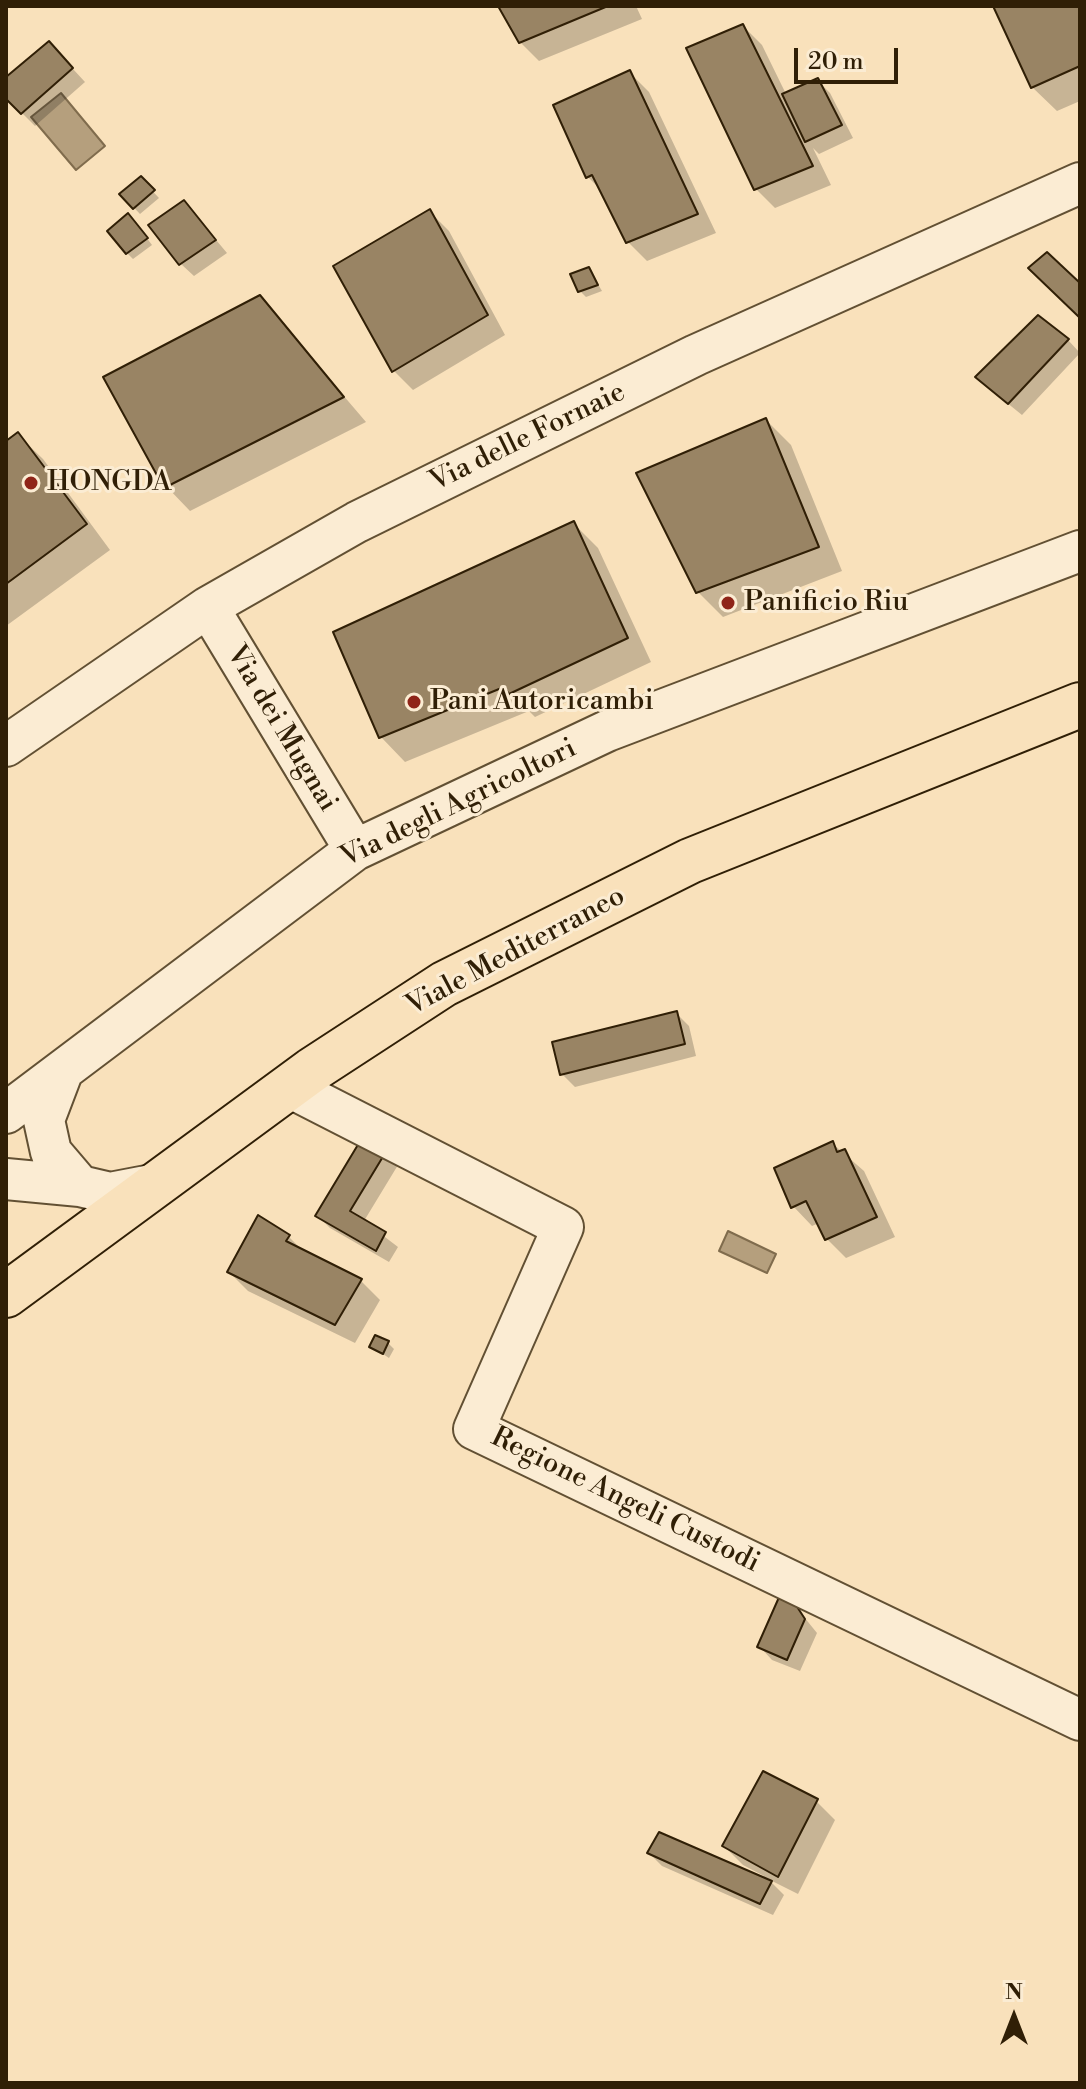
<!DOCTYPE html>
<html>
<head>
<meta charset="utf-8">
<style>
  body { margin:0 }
  #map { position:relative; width:1086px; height:2089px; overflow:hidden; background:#f9e1bb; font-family:"Libre Bodoni",serif }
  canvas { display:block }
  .frame { position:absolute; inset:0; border:8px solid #301f06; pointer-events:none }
  .north { position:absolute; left:974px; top:1977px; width:80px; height:80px; -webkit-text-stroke:6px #fbecd3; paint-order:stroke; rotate:0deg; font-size:22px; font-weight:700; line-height:32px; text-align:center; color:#301f06 }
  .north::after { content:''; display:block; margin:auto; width:28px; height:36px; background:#301f06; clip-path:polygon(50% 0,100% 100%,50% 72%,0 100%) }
  .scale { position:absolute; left:794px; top:48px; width:104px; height:36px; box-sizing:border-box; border:4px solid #301f06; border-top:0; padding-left:10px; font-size:24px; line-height:28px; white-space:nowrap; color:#301f06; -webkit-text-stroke:6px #fbecd3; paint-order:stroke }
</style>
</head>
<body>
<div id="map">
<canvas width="1086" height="2089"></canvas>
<div class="frame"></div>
<div class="north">N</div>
<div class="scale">20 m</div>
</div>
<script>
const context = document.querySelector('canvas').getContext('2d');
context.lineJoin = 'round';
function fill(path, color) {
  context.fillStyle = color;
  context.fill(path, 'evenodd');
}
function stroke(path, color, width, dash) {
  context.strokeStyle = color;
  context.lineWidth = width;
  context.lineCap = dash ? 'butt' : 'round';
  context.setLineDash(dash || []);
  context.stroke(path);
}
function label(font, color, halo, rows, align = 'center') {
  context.font = font + ' "Libre Bodoni",serif';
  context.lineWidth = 6;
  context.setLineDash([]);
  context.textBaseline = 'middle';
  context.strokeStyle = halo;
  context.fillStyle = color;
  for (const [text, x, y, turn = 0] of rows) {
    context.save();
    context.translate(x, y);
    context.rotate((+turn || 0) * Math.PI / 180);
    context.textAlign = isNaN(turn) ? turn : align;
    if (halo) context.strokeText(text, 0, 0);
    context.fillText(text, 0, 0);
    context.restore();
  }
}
const water = new Path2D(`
  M61 93 105 146 76 170 31 117Z
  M728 1231 776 1254 767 1273 719 1251Z`);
fill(water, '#b59f7d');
stroke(water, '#806c4d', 2);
fill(new Path2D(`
  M500 6H636L642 19 539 61 520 42Z
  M995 6H1080V101L1057 111 1032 87Z
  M743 26 762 45 786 94 817 80 830 93 853 138 819 154 813 148 831 185 775 208 756 189Z
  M61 56 85 82 35 126 6 97V80Z
  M630 73 649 92 716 233 647 261 628 242 603 192 588 177Z
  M141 179 159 198 140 214 122 195Z
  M430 212 449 231 505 335 413 390 394 371Z
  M196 216 227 253 194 276 181 264Z
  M134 221 152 245 133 259 127 253Z
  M589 269 602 291 586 297 580 291Z
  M260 298 366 422 190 511 166 486Z
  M1068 340 1080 353 1022 415 990 389Z
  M766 420 791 445 842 571 723 617 698 592Z
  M18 435 43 459 110 550 6 626V444Z
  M574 524 598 548 651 662 535 717 529 711 405 762 381 737Z
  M676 1013 689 1026 696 1056 575 1087 562 1074Z
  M833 1144 864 1171 895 1237 846 1258 827 1239 819 1223 812 1226 793 1206Z
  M386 1152 398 1165 364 1221 398 1247 389 1262 330 1228 317 1215Z
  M289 1237 305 1253 361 1281 380 1300 355 1343 248 1291 229 1272Z
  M388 1343 394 1349 389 1358 371 1346Z
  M791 1601 817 1633 800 1671 772 1660 760 1647Z
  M816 1801 835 1820 798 1894 768 1879 784 1895 773 1915 662 1866 649 1853 763 1879 764 1876 743 1865 724 1846Z`), '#0003');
const building = new Path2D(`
  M498 6H608L519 43Z
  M993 6H1080V66L1031 88Z
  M743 24 813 166 754 190 686 48Z
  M49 41 73 68 21 114 6 99V77Z
  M630 70 698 214 626 243 592 175 586 178 553 105Z
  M818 78 842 125 805 142 782 94Z
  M141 176 155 190 133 209 119 194Z
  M184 200 216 240 179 265 148 225Z
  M430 209 488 315 392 372 333 266Z
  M128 213 148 238 126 254 107 231Z
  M1047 252 1080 283V318L1028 268Z
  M589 267 598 285 578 292 570 274Z
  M260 295 344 397 164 488 103 377Z
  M1038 315 1069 339 1008 404 975 377Z
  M766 418 819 547 696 593 636 473Z
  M18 432 87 524 6 584V441Z
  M574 521 628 638 509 694 504 687 379 738 333 632Z
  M677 1011 685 1044 560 1075 552 1042Z
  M362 1138 387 1150 350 1211 386 1232 376 1251 315 1216Z
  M833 1141 837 1152 845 1149 877 1217 825 1240 806 1201 791 1208 774 1168Z
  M258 1215 290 1235 286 1241 362 1279 335 1325 227 1272Z
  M375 1335 389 1341 383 1354 369 1347Z
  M780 1595 792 1599 805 1619 787 1660 757 1647Z
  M763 1771 818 1799 778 1877 722 1846Z
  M659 1832 772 1881 760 1904 647 1853Z`);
fill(building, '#998464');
stroke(building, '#301f06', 2);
const minor = new Path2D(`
  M208 607 355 850
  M6 746 208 607 357 522 696 355 1080 183
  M63 1070 44 1120 51 1152 80 1186 110 1193 157 1184
  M289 1087 563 1227 474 1429 1080 1720
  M6 1113 355 850 607 731 1080 551
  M6 1179 80 1186`);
const primary = new Path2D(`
  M6 1295 312 1070 444 984 690 861 1080 705`);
stroke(minor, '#625033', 44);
stroke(primary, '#301f06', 48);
stroke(minor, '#fbecd3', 40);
stroke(primary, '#f9e1bb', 44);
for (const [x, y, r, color] of [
  [31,483,8,"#8f2418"],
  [728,603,8,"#8f2418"],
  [414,702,8,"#8f2418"]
]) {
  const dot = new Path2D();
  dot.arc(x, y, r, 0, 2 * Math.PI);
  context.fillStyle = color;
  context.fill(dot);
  stroke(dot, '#fbecd3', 3);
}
label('28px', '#301f06', '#fbecd3', [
  ["Via delle Fornaie",528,438,-26],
  ["Via dei Mugnai",281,729,59],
  ["Via degli Agricoltori",459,804,-26],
  ["Viale Mediterraneo",516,952,-28],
  ["Regione Angeli Custodi",625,1501,26]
]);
label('28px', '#301f06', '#fbecd3', [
  ["HONGDA",47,483],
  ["Panificio Riu",744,603],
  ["Pani Autoricambi",430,702]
], 'left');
</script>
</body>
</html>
